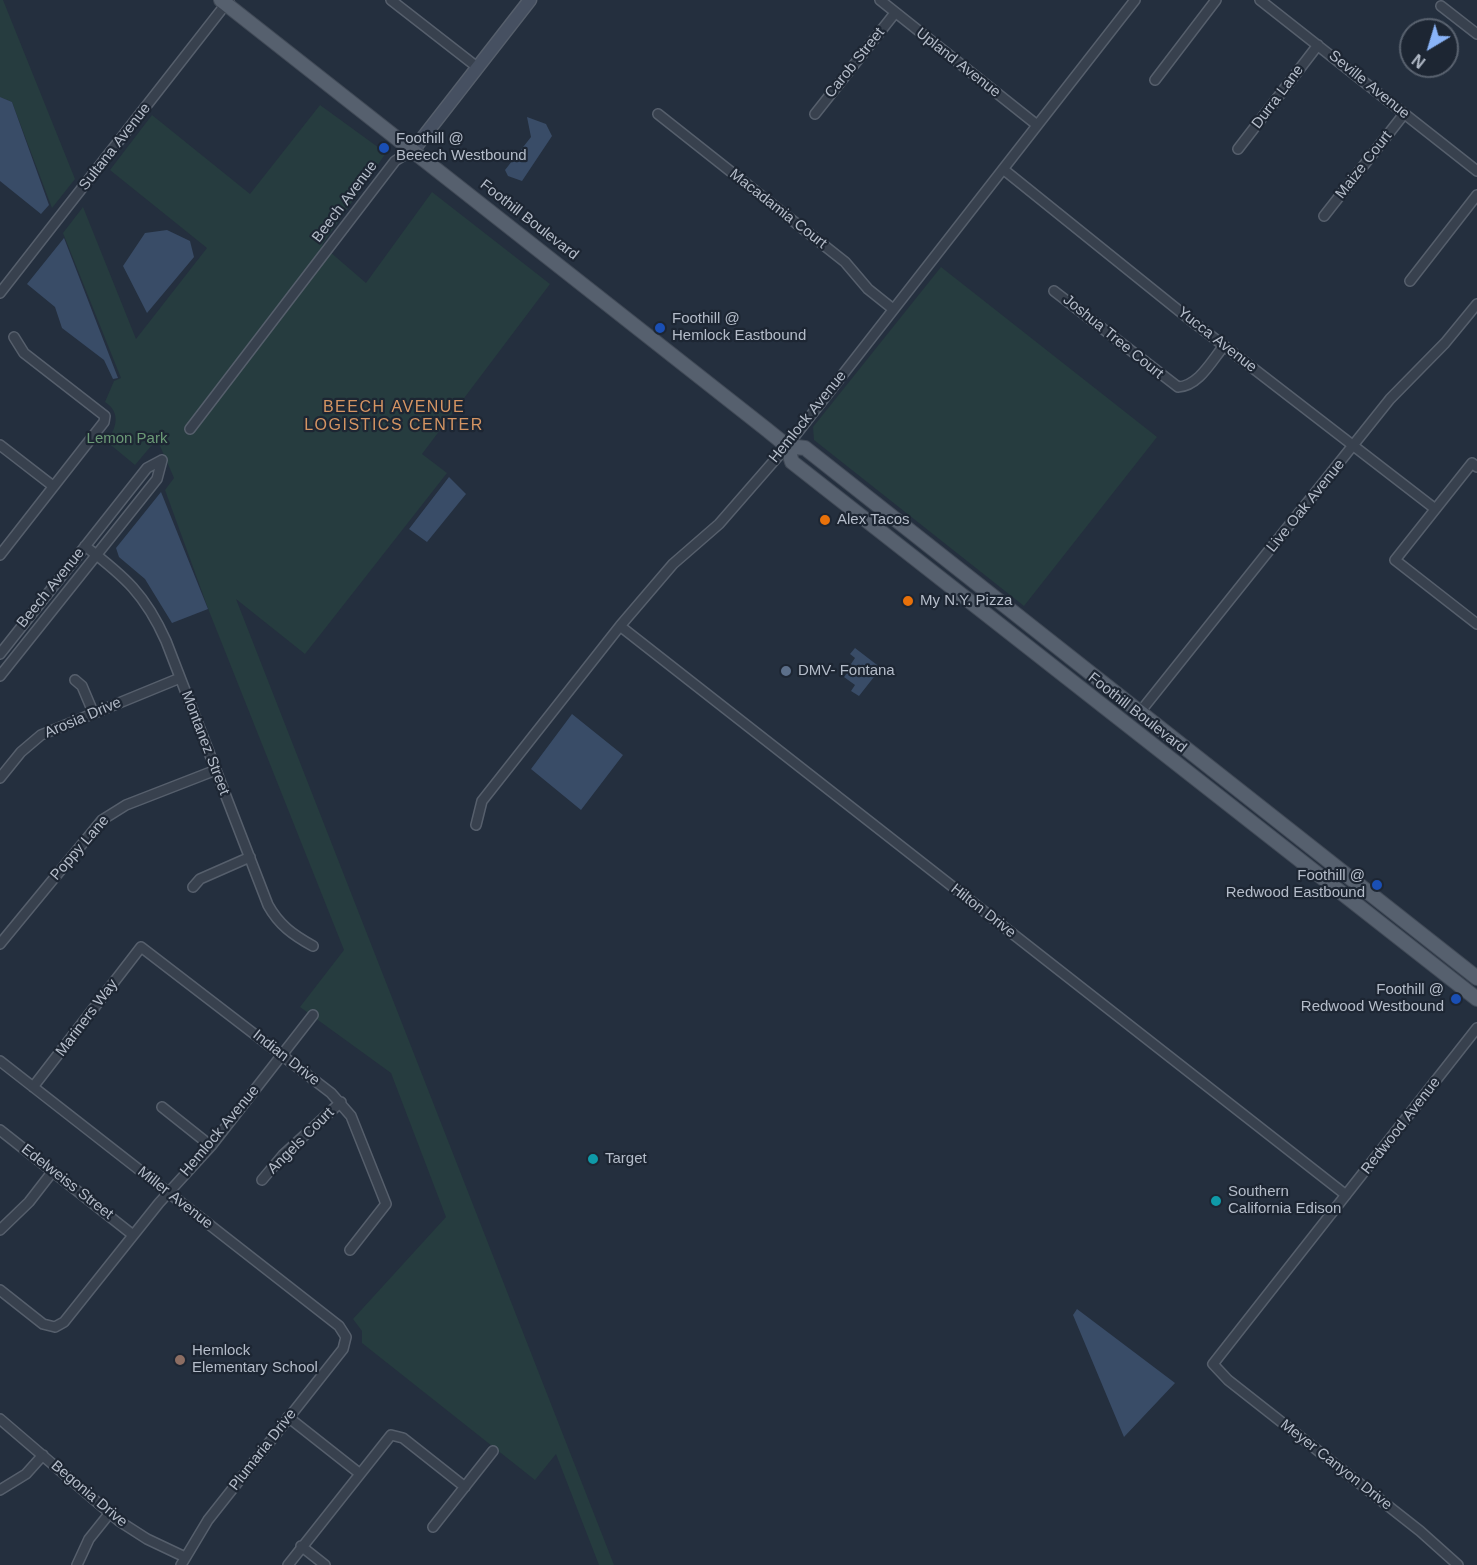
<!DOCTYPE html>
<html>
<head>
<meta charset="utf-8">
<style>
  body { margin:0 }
  #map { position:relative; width:1477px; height:1565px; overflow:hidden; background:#242f3e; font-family:Helvetica,sans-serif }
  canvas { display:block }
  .north { position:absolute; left:1399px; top:18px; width:60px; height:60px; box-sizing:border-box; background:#1d2633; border:2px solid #59626f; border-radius:50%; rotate:218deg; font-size:16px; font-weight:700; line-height:24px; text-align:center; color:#b4bcc9 }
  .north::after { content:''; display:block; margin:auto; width:21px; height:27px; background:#8ab4f8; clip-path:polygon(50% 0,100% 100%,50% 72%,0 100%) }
</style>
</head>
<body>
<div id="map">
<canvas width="1477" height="1565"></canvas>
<div class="north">N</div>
</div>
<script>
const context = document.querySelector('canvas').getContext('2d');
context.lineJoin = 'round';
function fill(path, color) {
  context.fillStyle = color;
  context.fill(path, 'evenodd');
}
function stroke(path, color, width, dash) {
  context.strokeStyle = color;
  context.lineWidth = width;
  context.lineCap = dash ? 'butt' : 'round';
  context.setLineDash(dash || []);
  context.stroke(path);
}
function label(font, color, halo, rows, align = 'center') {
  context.font = font + ' Helvetica,sans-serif';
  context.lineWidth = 4.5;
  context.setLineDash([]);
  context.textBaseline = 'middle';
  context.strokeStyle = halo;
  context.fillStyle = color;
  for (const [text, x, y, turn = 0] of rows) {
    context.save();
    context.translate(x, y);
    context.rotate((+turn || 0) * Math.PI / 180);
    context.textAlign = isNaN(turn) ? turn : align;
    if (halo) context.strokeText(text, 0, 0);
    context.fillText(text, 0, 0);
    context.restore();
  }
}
fill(new Path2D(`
  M0 0H3L75 179 52 208 12 102 0 97Z
  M320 105 386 153 322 245 366 283 432 192 550 284 422 454 447 473 305 654 236 599 614 1565H599L556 1454 535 1480 362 1343V1331L353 1319 446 1217 391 1073 300 1007 344 950 209 611 165 490 174 478 157 439 135 465 106 441C117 429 121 412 105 402L114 381 121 378 63 233 83 207 136 339 207 248 110 170 152 115 250 194Z
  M941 267 1157 437 1024 606 814 440 813 427Z`), '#263c3f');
fill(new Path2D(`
  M0 97 12 102 49 205 41 214 0 181Z
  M527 117 546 124 552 136 522 181 508 176 505 170 531 137Z
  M167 230 190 241 194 257 147 313 123 266 145 233Z
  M64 238 118 378 113 379 104 360 62 328 55 307 27 284Z
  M449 477 466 494 427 542 409 529Z
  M161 492 208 609 172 623 145 579 119 557 116 548Z
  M855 648 881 668 859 696 851 691 855 685 844 677 853 666 851 664 855 658 850 654Z
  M572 714 623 755 581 810 531 769Z
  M1077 1309 1175 1383 1124 1437 1073 1315Z`), '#394c67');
const street = new Path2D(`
  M391 0 477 67
  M880 0 1037 125
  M1260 0 1477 171
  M1441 6 1477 34
  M1155 80 1216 0
  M658 114 845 262 868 289 893 309
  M815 114 895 13
  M1238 149 1318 45
  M1003 169 1188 318 1434 508
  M1324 216 1404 114
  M1410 281 1477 195
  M1054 291 1178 387C1199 386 1212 360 1224 346
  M0 293 229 0
  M190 429 395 161 414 149
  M0 445 53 486
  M1477 467 1472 463 1395 560 1477 624
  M85 546C125 577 145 594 166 641L268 905C279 925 293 935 313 946
  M0 555 104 422 105 416 24 353 14 337
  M620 626 1346 1195
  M0 654 147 468 162 460
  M0 676 157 479 162 460
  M75 680 82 686 93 712
  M1140 712 1390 399 1445 343 1477 304
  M0 778 21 752 41 735 180 678
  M476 825 482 801 620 626 673 564 719 524 787 446 1135 0
  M193 887 200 879 250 857
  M0 944 102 820 126 805 216 770
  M0 1061 339 1326 346 1337 343 1349 208 1520 181 1565
  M33 1087 141 947 331 1093 351 1116 386 1204 350 1250
  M162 1107 211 1146
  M0 1130 133 1235
  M262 1180 283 1155 341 1102
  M0 1230 29 1202 53 1171
  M0 1290 43 1324 55 1327 64 1322 159 1203 211 1146 313 1015
  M288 1417 359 1473
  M0 1419 119 1521 147 1539 185 1557
  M0 1490 26 1474 43 1455
  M433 1527 493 1451
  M301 1546 325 1565
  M77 1565 89 1539 109 1514
  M288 1565 391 1435 403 1438 465 1487
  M1458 1565 1420 1531 1228 1380 1213 1364 1477 1028`);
const secondary = new Path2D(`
  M414 149 530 0`);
const primary = new Path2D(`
  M221 0 766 429 787 446 792 462 1477 999
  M787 446 805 448 1477 978`);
stroke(street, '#565f6c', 12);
stroke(secondary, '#565f6c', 15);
stroke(primary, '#414a57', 16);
stroke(street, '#38414e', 9);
stroke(secondary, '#465061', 12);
stroke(primary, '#56606e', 14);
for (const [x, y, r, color] of [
  [384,148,6,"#1a4fb4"],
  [660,328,6,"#1a4fb4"],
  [825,520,6,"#e8710a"],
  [908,601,6,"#e8710a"],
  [786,671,6,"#5c6f8a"],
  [1377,885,6,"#1a4fb4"],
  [1456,999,6,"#1a4fb4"],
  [593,1159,6,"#0f9aa8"],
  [1216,1201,6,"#0f9aa8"],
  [180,1360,6,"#8d6e63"]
]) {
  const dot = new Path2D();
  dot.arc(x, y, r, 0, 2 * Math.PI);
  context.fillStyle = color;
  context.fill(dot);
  stroke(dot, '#1d2633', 2);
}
label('15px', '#b4bcc9', '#1d2633', [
  ["Carob Street",855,63,-51],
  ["Upland Avenue",958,63,38],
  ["Seville Avenue",1369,85,39],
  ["Durra Lane",1278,97,-53],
  ["Sultana Avenue",115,147,-52],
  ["Maize Court",1364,165,-52],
  ["Beech Avenue",345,202,-53],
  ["Macadamia Court",778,209,38],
  ["Foothill Boulevard",529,220,38],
  ["Joshua Tree Court",1113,337,39],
  ["Yucca Avenue",1217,340,38],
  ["Hemlock Avenue",808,417,-51],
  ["Live Oak Avenue",1306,506,-51],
  ["Beech Avenue",51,588,-51],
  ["Foothill Boulevard",1137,713,38],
  ["Arosia Drive",83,718,-23],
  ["Montanez Street",205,743,69],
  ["Poppy Lane",80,848,-49],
  ["Hilton Drive",983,911,38],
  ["Mariners Way",87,1018,-53],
  ["Indian Drive",286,1058,38],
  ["Redwood Avenue",1401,1126,-52],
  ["Hemlock Avenue",220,1131,-50],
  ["Angels Court",301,1141,-45],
  ["Edelweiss Street",67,1182,38],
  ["Miller Avenue",175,1198,38],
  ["Plumaria Drive",263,1450,-52],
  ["Meyer Canyon Drive",1336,1465,38],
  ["Begonia Drive",89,1494,40]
]);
label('15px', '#b4bcc9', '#1d2633', [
  ["Foothill @",396,139],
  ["Beeech Westbound",396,156],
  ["Foothill @",672,319],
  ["Hemlock Eastbound",672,336],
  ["Alex Tacos",837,520],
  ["My N.Y. Pizza",920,601],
  ["DMV- Fontana",798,671],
  ["Foothill @",1365,876,"right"],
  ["Redwood Eastbound",1365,893,"right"],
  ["Foothill @",1444,990,"right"],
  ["Redwood Westbound",1444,1007,"right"],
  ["Target",605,1159],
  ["Southern",1228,1192],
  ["California Edison",1228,1209],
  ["Hemlock",192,1351],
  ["Elementary School",192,1368]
], 'left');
label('15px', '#6b9a76', '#1d2633', [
  ["Lemon Park",127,439]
]);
context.letterSpacing = '1.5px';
label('16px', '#d59563', '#1d2633', [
  ["BEECH AVENUE",394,408],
  ["LOGISTICS CENTER",394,426]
]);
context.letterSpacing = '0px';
</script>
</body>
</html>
